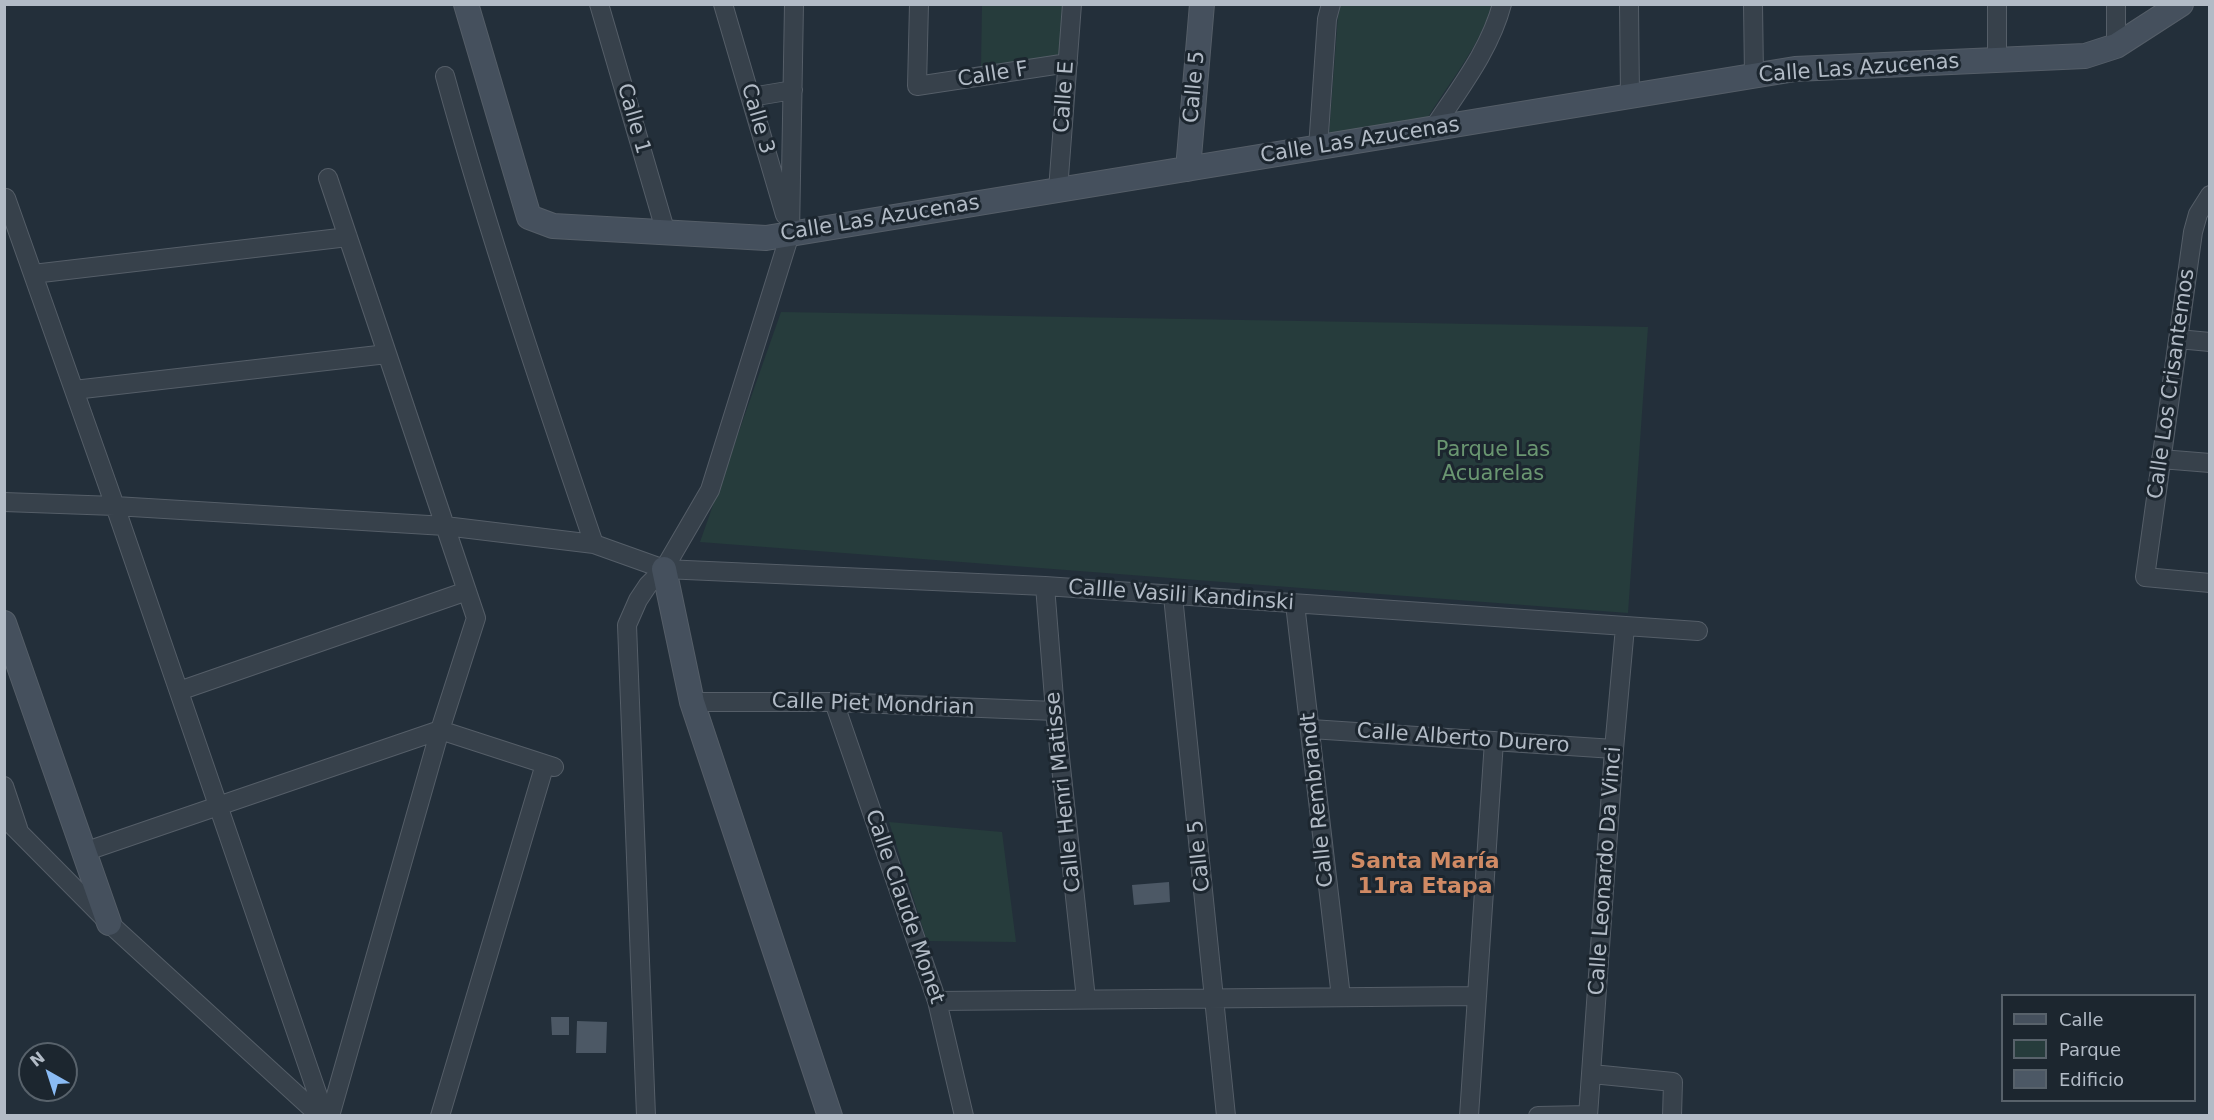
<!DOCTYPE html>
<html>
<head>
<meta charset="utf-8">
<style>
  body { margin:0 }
  #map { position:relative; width:2214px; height:1120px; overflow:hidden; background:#232f3a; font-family:"DejaVu Sans",sans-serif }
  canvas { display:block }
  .frame { position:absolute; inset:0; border:6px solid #b2bbc6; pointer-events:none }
  .legend { position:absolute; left:2001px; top:994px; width:195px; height:108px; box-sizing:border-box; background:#1c262f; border:2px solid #58626b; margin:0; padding:8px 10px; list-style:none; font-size:18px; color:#b2bbc6 }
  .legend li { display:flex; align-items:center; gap:12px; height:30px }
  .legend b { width:30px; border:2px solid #58626b }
  .north { position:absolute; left:18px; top:1042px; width:60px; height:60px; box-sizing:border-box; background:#1c262f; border:2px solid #58626b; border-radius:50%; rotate:321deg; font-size:16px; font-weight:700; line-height:24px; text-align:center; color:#b2bbc6 }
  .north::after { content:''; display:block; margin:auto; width:21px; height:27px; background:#8abbf4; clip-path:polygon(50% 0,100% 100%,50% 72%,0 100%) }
</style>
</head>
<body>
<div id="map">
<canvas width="2214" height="1120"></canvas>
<div class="frame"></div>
<ul class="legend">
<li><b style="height:8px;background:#45505d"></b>Calle</li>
<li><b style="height:16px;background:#263c3c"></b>Parque</li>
<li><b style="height:16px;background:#4c5865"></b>Edificio</li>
</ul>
<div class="north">N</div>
</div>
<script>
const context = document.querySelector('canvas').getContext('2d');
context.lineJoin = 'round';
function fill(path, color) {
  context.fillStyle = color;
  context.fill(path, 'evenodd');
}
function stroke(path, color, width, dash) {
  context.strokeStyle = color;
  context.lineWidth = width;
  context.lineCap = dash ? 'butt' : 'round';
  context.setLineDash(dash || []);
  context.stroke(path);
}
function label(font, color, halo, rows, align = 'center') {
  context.font = font + ' "DejaVu Sans",sans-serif';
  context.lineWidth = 6;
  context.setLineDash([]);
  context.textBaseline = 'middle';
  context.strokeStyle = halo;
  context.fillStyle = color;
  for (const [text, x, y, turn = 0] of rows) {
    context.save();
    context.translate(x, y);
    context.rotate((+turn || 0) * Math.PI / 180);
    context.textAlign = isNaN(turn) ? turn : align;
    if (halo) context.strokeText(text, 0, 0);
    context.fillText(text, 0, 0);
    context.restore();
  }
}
fill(new Path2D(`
  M982 5H1064L1060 56 981 67Z
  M1341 5H1491C1484 40 1447 86 1428 117L1329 134 1338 16Z
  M781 312 1648 327 1628 613 700 542Z
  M889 822 1002 832 1016 942 927 941Z`), '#263c3c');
fill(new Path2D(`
  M1169 882 1170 902 1134 905 1132 885Z
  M551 1017H569V1035H552Z
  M577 1021 607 1022 606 1053H576Z`), '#4c5865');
const street = new Path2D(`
  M599 4 666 233
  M723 4 785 215
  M919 4 917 86 1068 63
  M1629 4 1630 96
  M1753 4 1754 76
  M1997 4V59
  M2116 4V46
  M445 76C489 235 541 389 594 544
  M751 97 793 90
  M1433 129C1459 89 1490 50 1502 4
  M1318 148 1327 19 1331 4
  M328 178 476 618 440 730 330 1116
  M1058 190 1072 4
  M2210 195 2198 214 2193 232 2145 577 2210 583
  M6 198 115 506 325 1116
  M33 274 348 237
  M2178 339 2210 342
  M74 390 387 354
  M2161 459 2210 463
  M4 502 115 506 445 526 594 544 664 569 1045 586 1698 631
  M1045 586 1055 711 1086 999
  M1173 596 1226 1116
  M1295 604 1341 997
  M179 691 467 591
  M692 702H834L1055 711
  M834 702 937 1001 964 1116
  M1311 729 1614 749
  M4 786 18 828
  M4 817 109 923 320 1116
  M84 852 440 730 554 767
  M937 1001 1477 996
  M1592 1074 1673 1082 1672 1116
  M440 1116 545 764
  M646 1116 627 625 638 600 648 585 664 569 710 490 790 234 794 4
  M1469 1116 1494 741
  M1538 1116 1588 1115
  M1588 1116 1614 749 1625 627`);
const secondary = new Path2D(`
  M466 4 529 217 553 226 766 238 1795 69 2085 56 2116 46 2181 4
  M1188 169 1202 4
  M664 569 692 702 830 1116
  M4 623 109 923`);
stroke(street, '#555e68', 20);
stroke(secondary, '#555e68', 26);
stroke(street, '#37414b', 18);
stroke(secondary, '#45505d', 24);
label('21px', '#b2bbc6', '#1c262f', [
  ["Calle Las Azucenas",1859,69,-4],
  ["Calle F",993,75,-9],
  ["Calle 5",1195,87,-85],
  ["Calle E",1065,97,-86],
  ["Calle 1",633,119,74],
  ["Calle 3",757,119,74],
  ["Calle Las Azucenas",1360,141,-9],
  ["Calle Las Azucenas",880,219,-9],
  ["Calle Los Crisantemos",2172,384,-82],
  ["Callle Vasili Kandinski",1181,596,4],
  ["Calle Piet Mondrian",873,705,2],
  ["Calle Alberto Durero",1463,739,4],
  ["Calle Henri Matisse",1064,792,-96],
  ["Calle Rembrandt",1318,800,-96],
  ["Calle 5",1200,856,-96],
  ["Calle Leonardo Da Vinci",1606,871,-86],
  ["Calle Claude Monet",904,907,71]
]);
label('21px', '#6a9671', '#1c262f', [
  ["Parque Las",1493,451],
  ["Acuarelas",1493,475]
]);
label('bold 22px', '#d08a64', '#1c262f', [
  ["Santa María",1425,862],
  ["11ra Etapa",1425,887]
]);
</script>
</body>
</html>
